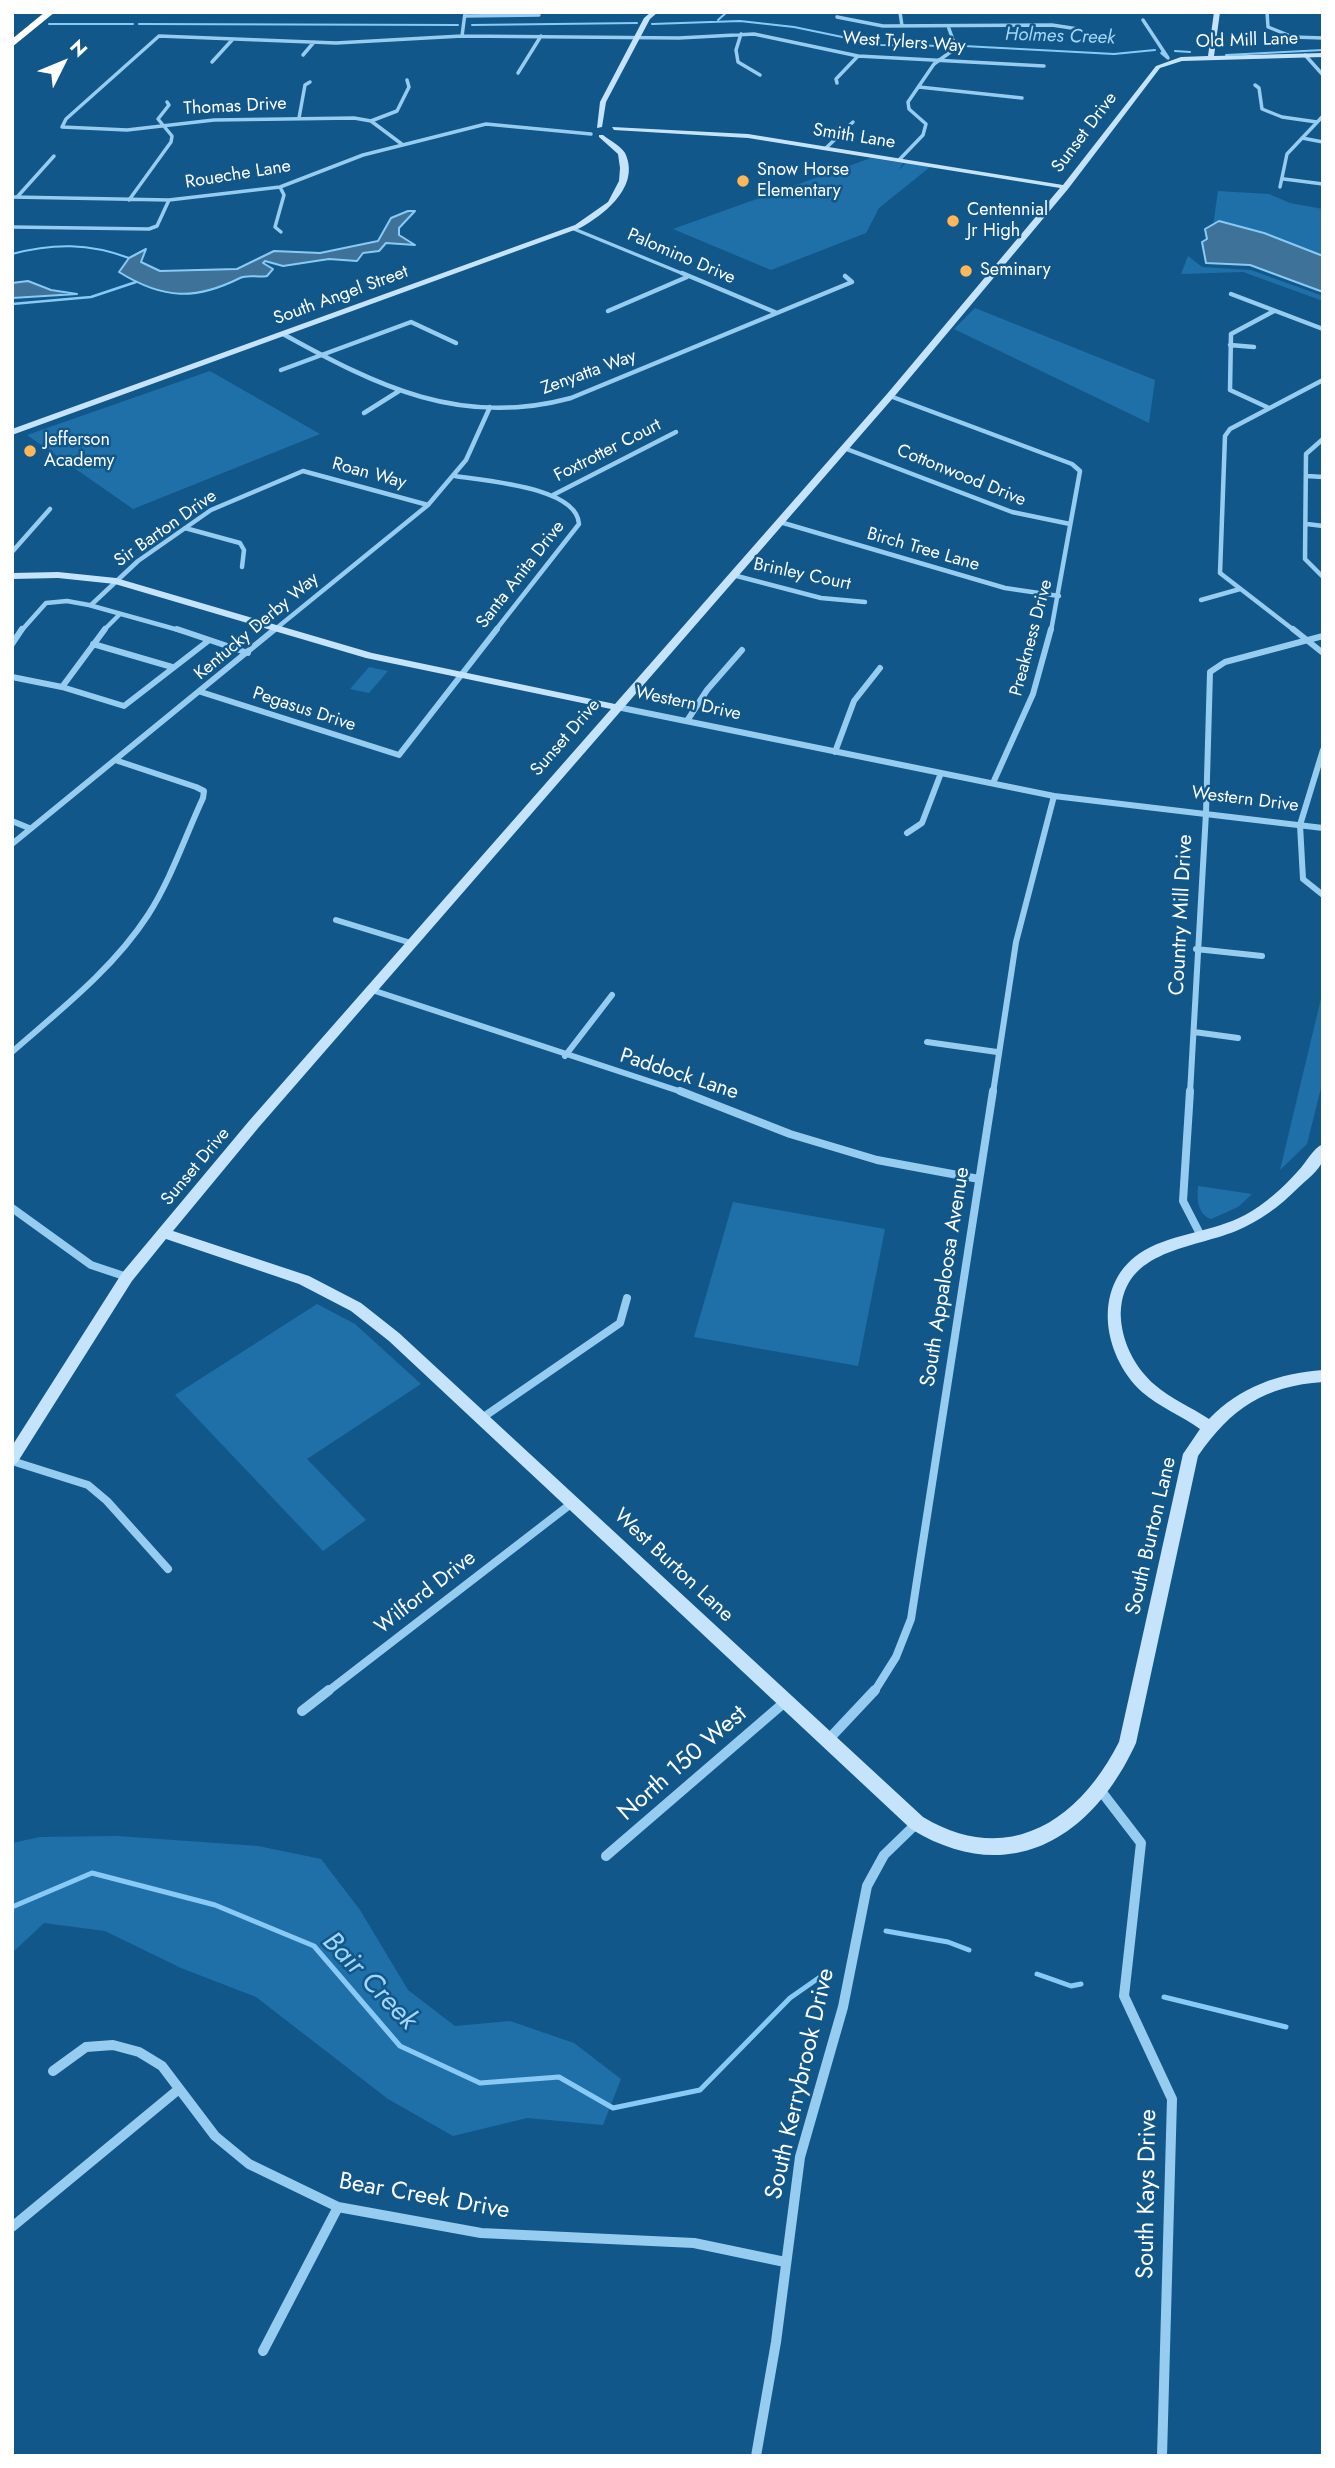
<!DOCTYPE html>
<html>
<head>
<meta charset="utf-8">
<style>
  body { margin:0 }
  #map { position:relative; width:1335px; height:2468px; overflow:hidden; background:#11578a; font-family:Jost,sans-serif }
  canvas { display:block }
  .frame { position:absolute; inset:0; border:14px solid #fff; pointer-events:none }
  .north { position:absolute; left:28px; top:28px; width:70px; height:70px; -webkit-text-stroke:5px #11578a; paint-order:stroke; rotate:47deg; font-size:19px; font-weight:700; line-height:28px; text-align:center; color:#fff }
  .north::after { content:''; display:block; margin:auto; width:24px; height:32px; background:#fff; clip-path:polygon(50% 0,100% 100%,50% 72%,0 100%) }
</style>
</head>
<body>
<div id="map">
<canvas width="1335" height="2468"></canvas>
<div class="frame"></div>
<div class="north">N</div>
</div>
<script>
const context = document.querySelector('canvas').getContext('2d');
context.lineJoin = 'round';
function fill(path, color) {
  context.fillStyle = color;
  context.fill(path, 'evenodd');
}
function stroke(path, color, width, dash) {
  context.strokeStyle = color;
  context.lineWidth = width;
  context.lineCap = dash ? 'butt' : 'round';
  context.setLineDash(dash || []);
  context.stroke(path);
}
function label(font, color, halo, rows, align = 'center') {
  context.font = font + ' Jost,sans-serif';
  context.lineWidth = 5;
  context.setLineDash([]);
  context.textBaseline = 'middle';
  context.strokeStyle = halo;
  context.fillStyle = color;
  for (const [text, x, y, turn = 0] of rows) {
    context.save();
    context.translate(x, y);
    context.rotate((+turn || 0) * Math.PI / 180);
    context.textAlign = isNaN(turn) ? turn : align;
    if (halo) context.strokeText(text, 0, 0);
    context.fillText(text, 0, 0);
    context.restore();
  }
}
fill(new Path2D(`
  M871 158 903 163 898 171 906 163 930 167 879 208 866 233 771 270 673 229Z
  M1218 191 1269 194 1290 203 1323 209V256L1264 233 1219 221 1213 226Z
  M1188 256 1202 267 1251 270 1323 296V301L1243 272 1181 274Z
  M975 308 1155 380 1149 423 954 329Z
  M210 371 320 434 133 509 27 435Z
  M369 667 388 671 369 693 350 689Z
  M1323 990V1080L1307 1144 1280 1170Z
  M1198 1186 1252 1194 1238 1207 1211 1219C1197 1214 1197 1198 1198 1186Z
  M733 1202 885 1229 858 1366 694 1337Z
  M317 1304 355 1324 421 1384 307 1459 366 1520 323 1551 175 1395Z
  M117 1836 258 1846 321 1859 360 1910 408 1990 455 2026 510 2021 574 2043 621 2079 603 2125 527 2118 453 2136 388 2099 256 1997 181 1968 105 1931 44 1923 12 1953V1843L40 1837Z`), '#1f70a9');
const water = new Path2D(`
  M408 211H415L399 228V235L415 245 386 243 379 251 363 253 357 261 329 259 283 266 265 261 263 263 273 269 267 276C259 278 248 274 240 278 196 300 164 300 119 272L129 258 146 249 141 262 160 271 237 269 274 251 320 253 378 241 391 218Z
  M1219 221 1264 233 1323 256V292L1250 265 1206 263 1202 242 1207 239 1205 229Z
  M28 281 51 290 77 294 12 298V283Z`);
fill(water, '#3e7298');
stroke(water, '#88caf5', 2);
stroke(new Path2D(`
  M718 20 727 12
  M49 24H133
  M139 24 458 25
  M652 24 740 21 794 27 881 45 947 46
  M472 25 637 23
  M964 46 1114 54 1155 50
  M1175 51 1190 52
  M1226 55 1323 50
  M12 254C53 243 89 243 129 258`), '#88caf5', 2);
stroke(new Path2D(`
  M12 304 91 297 136 282`), '#88caf5', 2.5);
stroke(new Path2D(`
  M12 1907 92 1873 215 1905 314 1946 400 2046 480 2083 559 2077 613 2108 700 2090 790 1998 820 1977
  M886 1931 948 1942 969 1950
  M1037 1974 1071 1986 1081 1984
  M1164 1997 1286 2027`), '#88caf5', 5);
stroke(new Path2D(`
  M900 12 902 26
  M1267 12 1268 27 1293 37 1323 38
  M465 16 539 15
  M837 17 883 26 1052 25 1078 29
  M1143 20 1168 58 1162 53
  M741 34 736 50 738 62 760 75
  M462 36 465 13
  M303 55 314 42
  M1305 55 1323 75
  M212 62 233 39
  M518 73 541 36
  M837 83 836 79 858 56
  M1255 85 1259 88 1262 109 1282 117 1317 122
  M919 87 1022 98
  M299 118 305 85 310 82
  M371 121 397 111 409 87 407 80
  M1302 138 1323 142
  M403 145 371 121 354 118 214 120 127 130 62 127 66 119 159 36 336 43 462 36 679 38 754 34 858 56 1044 66
  M826 148 853 122
  M899 160 923 135 926 124 909 109 908 102 934 64 956 48 948 26
  M1284 179 1323 184
  M280 187 284 195 275 227 281 232
  M1280 187 1287 154 1323 116
  M18 196 54 156
  M12 197 169 200 280 187 363 155 486 124 591 134
  M129 200 171 142 172 136 158 119 169 105 167 102
  M12 227 149 229 157 226 169 200
  M574 229 686 275`), '#97ccf1', 3.5);
stroke(new Path2D(`
  M682 273 777 313
  M1231 294 1323 329
  M608 311 687 277
  M283 334C377 386 461 428 571 398L852 282 845 276
  M1230 345 1254 347
  M281 370 411 322 456 343
  M890 396 1072 464 1080 471 1051 631
  M1269 408 1230 390 1231 334 1274 311
  M364 413 399 391
  M1323 439 1306 454 1305 559 1323 577
  M844 448 1012 512 1070 524
  M455 476C485 481 577 487 579 524L495 631
  M1307 476 1323 477
  M553 495 676 432
  M780 522 1005 588 1059 596
  M1307 524 1323 526
  M185 528 240 543 244 550 242 567
  M12 552 50 509
  M733 575 821 598 865 602
  M1201 600 1240 589
  M91 605 138 561 211 510 303 471 428 505
  M21 631 46 603 67 601 89 605 182 631
  M103 631 120 614
  M273 631 428 505 466 460 490 407
  M1295 631 1220 573 1225 436 1230 429 1323 380`), '#97ccf1', 4.5);
stroke(new Path2D(`
  M177 629 248 653
  M1293 629 1323 653
  M12 644 22 629
  M93 644 172 667
  M12 677 62 687 124 706 208 641
  M62 687 105 629
  M201 692 399 755 497 629
  M617 707 1054 796 1323 828
  M687 721 707 690 742 650
  M1323 750 1300 825 1303 879 1323 895
  M835 752 854 701 880 668
  M993 783 1033 694 1051 629
  M12 821 29 828
  M907 833 922 823 941 773
  M12 844 275 629
  M336 920 411 943
  M1196 949 1262 956
  M372 990 685 1093
  M1194 1032 1238 1038
  M927 1042 997 1052
  M12 1052C60 1010 113 969 148 915 171 879 185 837 203 798L204 791 196 787 115 760
  M565 1056 612 995
  M993 1093 1016 942 1054 796
  M1190 1093 1206 813 1210 672 1225 662 1323 636`), '#97ccf1', 6);
stroke(new Path2D(`
  M680 1091 790 1134 877 1160 979 1179
  M1190 1091 1183 1201 1200 1234
  M12 1208 91 1265 127 1277
  M482 1418 620 1323 627 1298
  M12 1461 88 1485 107 1501 168 1569
  M327 1692 572 1503
  M874 1692 896 1657 911 1619 993 1091`), '#97ccf1', 8);
stroke(new Path2D(`
  M302 1711 329 1690
  M828 1740 875 1690
  M1101 1791 1141 1843 1124 1996 1172 2099 1162 2456
  M606 1856 786 1701
  M53 2071 86 2047 113 2045 139 2052 162 2066 215 2136 249 2164 338 2207 481 2233 694 2243 785 2262
  M12 2227 179 2089
  M263 2351 338 2207
  M756 2456 776 2342 800 2157 843 2007 867 1886 884 1855 916 1824`), '#97ccf1', 10);
fill(new Path2D(`
  M651 12H658L650 19 606 102 602 127 597 128 600 102 644 18Z
  M1214 12H1220L1214 56 1323 53V57L1182 61 1160 68 1068 189 893 398 259 1127 173 1231 309 1276 361 1303 399 1333 923 1817C1008 1868 1079 1821 1119 1742L1183 1454 1200 1429C1182 1416 1159 1407 1142 1392 1101 1354 1091 1281 1145 1250 1175 1233 1213 1232 1245 1215 1265 1204 1283 1188 1298 1171 1306 1163 1313 1148 1323 1144 1323 1149 1324 1156 1323 1160 1320 1170 1305 1181 1298 1188 1280 1206 1260 1221 1236 1231 1189 1250 1118 1250 1121 1320 1123 1344 1136 1369 1155 1385 1171 1399 1191 1407 1209 1419 1240 1387 1279 1373 1323 1370V1382C1265 1386 1231 1408 1198 1456L1136 1743C1092 1839 1009 1889 911 1829L389 1341 351 1311 299 1284 166 1239 132 1281 17 1463 12 1465V1446L122 1273 249 1121 611 709 366 658 115 584 58 578 12 579V573L58 572 116 578 372 653 615 704 887 394 1060 188 748 138 614 130 612 127 748 134 1063 185 1156 66 1181 57 1208 56Z
  M599 135H603C609 140 621 146 625 153 641 186 604 215 580 228L12 435V429L575 225 608 202 619 181 620 168 618 154 599 137Z`), '#c5e4fc');
fill(new Path2D(`
  M45 12H55L12 47V39Z`), '#fff');
for (const [x, y, r, color] of [
  [743,181,7,"#ffb757"],
  [953,221,7,"#ffb757"],
  [966,271,7,"#ffb757"],
  [30,451,7,"#ffb757"]
]) {
  const dot = new Path2D();
  dot.arc(x, y, r, 0, 2 * Math.PI);
  context.fillStyle = color;
  context.fill(dot);
  stroke(dot, '#11578a', 2.5);
}
label('18px', '#fff', '#11578a', [
  ["Old Mill Lane",1247,41,-2],
  ["West Tylers Way",904,43,4],
  ["Thomas Drive",235,107,-3],
  ["Sunset Drive",1085,133,-53],
  ["Smith Lane",854,137,9],
  ["Roueche Lane",238,175,-9],
  ["Palomino Drive",681,257,23],
  ["South Angel Street",341,296,-20],
  ["Zenyatta Way",589,373,-20],
  ["Foxtrotter Court",608,451,-27],
  ["Roan Way",369,474,15],
  ["Cottonwood Drive",961,476,22],
  ["Sir Barton Drive",166,529,-35],
  ["Birch Tree Lane",923,550,16],
  ["Santa Anita Drive",521,575,-52],
  ["Brinley Court",802,575,12],
  ["Kentucky Derby Way",257,627,-40],
  ["Preakness Drive",1032,638,-75],
  ["Western Drive",688,704,12],
  ["Pegasus Drive",304,710,18],
  ["Sunset Drive",566,738,-49],
  ["Western Drive",1245,800,7],
  ["Sunset Drive",196,1167,-50]
]);
label('18px', '#fff', '#11578a', [
  ["Snow Horse",757,171],
  ["Elementary",757,192],
  ["Centennial",967,211],
  ["Jr High",967,232],
  ["Seminary",980,271],
  ["Jefferson",44,441],
  ["Academy",44,462]
], 'left');
label('italic 19px', '#a2d6f9', '#11578a', [
  ["Holmes Creek",1060,37,2]
]);
label('21px', '#fff', '#11578a', [
  ["Country Mill Drive",1182,915,-87],
  ["Paddock Lane",679,1075,18],
  ["South Appaloosa Avenue",946,1277,-81],
  ["South Burton Lane",1152,1536,-77],
  ["West Burton Lane",673,1566,43],
  ["Wilford Drive",426,1593,-38]
]);
label('24px', '#fff', '#11578a', [
  ["North 150 West",683,1764,-41],
  ["South Kerrybrook Drive",801,2084,-77],
  ["South Kays Drive",1148,2194,-89],
  ["Bear Creek Drive",424,2197,10]
]);
label('italic 28px', '#a2d6f9', '#11578a', [
  ["Bair Creek",369,1982,46]
]);
</script>
</body>
</html>
